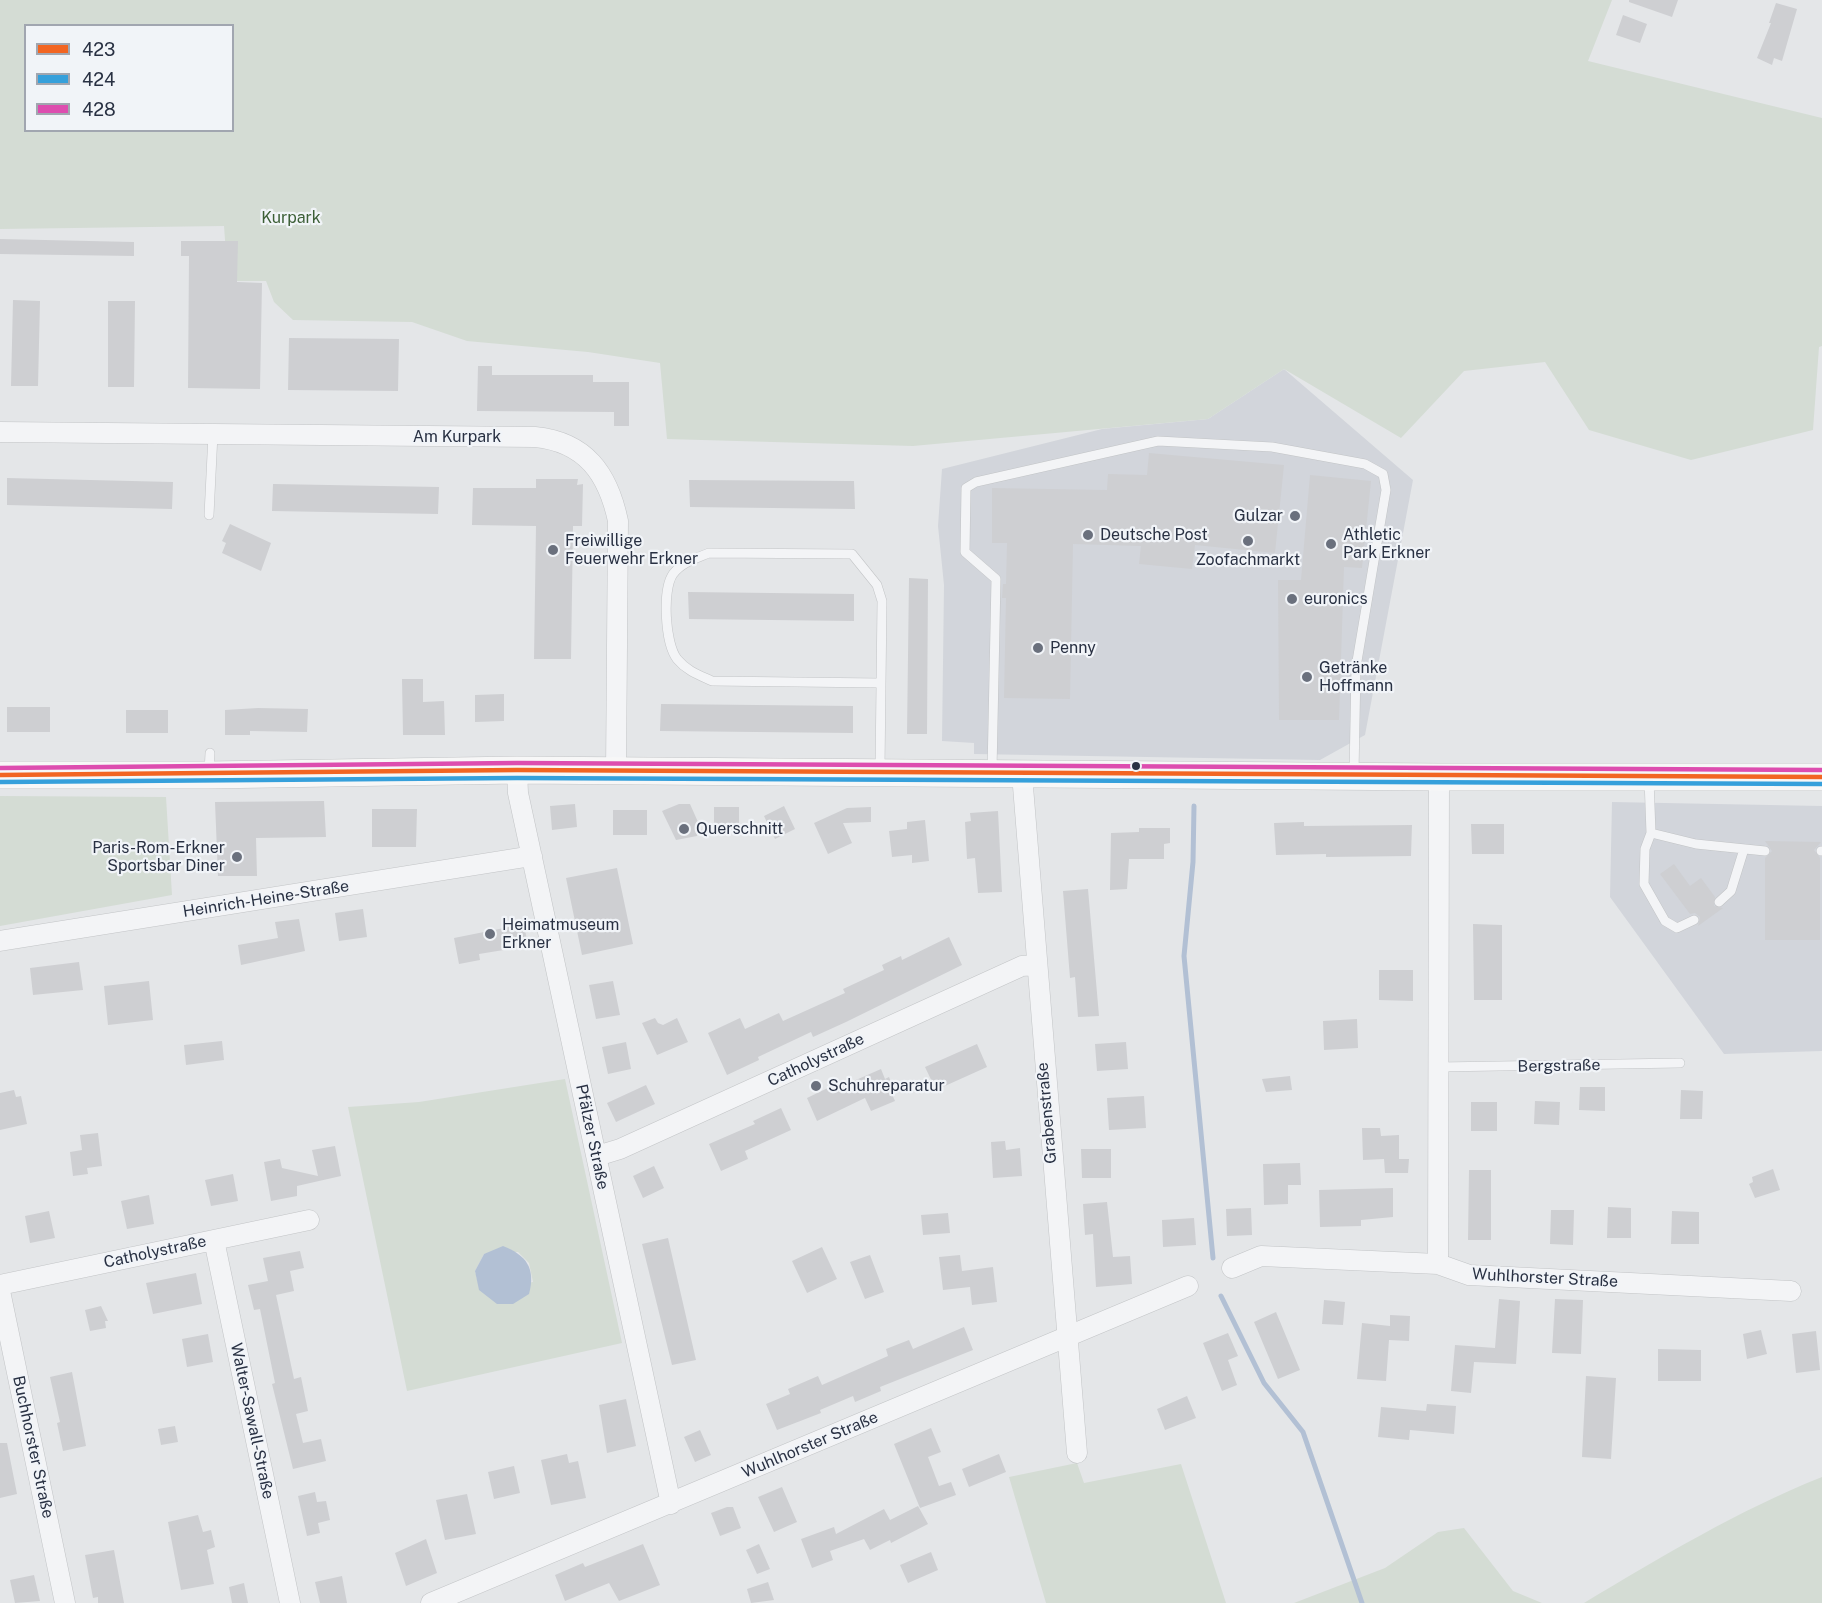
<!DOCTYPE html>
<html>
<head>
<meta charset="utf-8">
<style>
  body { margin:0 }
  #map { position:relative; width:1822px; height:1603px; overflow:hidden; background:#e4e6e8; font-family:"Public Sans",sans-serif }
  canvas { display:block }
  .legend { position:absolute; left:24px; top:24px; width:210px; height:108px; box-sizing:border-box; background:#f1f4f8; border:2px solid #a1a6b0; margin:0; padding:8px 10px; list-style:none; font-size:18px; color:#293143 }
  .legend li { display:flex; align-items:center; gap:12px; height:30px }
  .legend b { width:30px; border:2px solid #a1a6b0 }
</style>
</head>
<body>
<div id="map">
<canvas width="1822" height="1603"></canvas>
<ul class="legend">
<li><b style="height:8px;background:#f26522"></b>423</li>
<li><b style="height:8px;background:#36a0db"></b>424</li>
<li><b style="height:8px;background:#dd4daf"></b>428</li>
</ul>
</div>
<script>
const context = document.querySelector('canvas').getContext('2d');
context.lineJoin = 'round';
function fill(path, color) {
  context.fillStyle = color;
  context.fill(path, 'evenodd');
}
function stroke(path, color, width, dash) {
  context.strokeStyle = color;
  context.lineWidth = width;
  context.lineCap = dash ? 'butt' : 'round';
  context.setLineDash(dash || []);
  context.stroke(path);
}
function label(font, color, halo, rows, align = 'center') {
  context.font = font + ' "Public Sans",sans-serif';
  context.lineWidth = 4.5;
  context.setLineDash([]);
  context.textBaseline = 'middle';
  context.strokeStyle = halo;
  context.fillStyle = color;
  for (const [text, x, y, turn = 0] of rows) {
    context.save();
    context.translate(x, y);
    context.rotate((+turn || 0) * Math.PI / 180);
    context.textAlign = isNaN(turn) ? turn : align;
    if (halo) context.strokeText(text, 0, 0);
    context.fillText(text, 0, 0);
    context.restore();
  }
}
fill(new Path2D(`
  M1284 369 1413 480 1365 735 1320 760 974 754V743L942 741 944 585 938 526 942 469 1102 429 1208 419Z
  M1612 802 1822 806V1051L1724 1054 1610 897Z`), '#d2d5db');
fill(new Path2D(`
  M0 0H1612L1588 61 1822 118V346L1819 347 1813 430 1691 460 1589 430 1545 362 1464 371 1401 438 1284 369 1208 419 913 446 667 439 660 363 588 352 467 341 412 322 293 320 274 302 266 281H228L224 226 0 229ZM26 26H232V130H26Z
  M0 796 166 797 172 895 0 926Z
  M565 1079 622 1343 407 1391 348 1107 419 1102ZM518 1252 529 1263 533 1282 480 1290 475 1271 484 1254Z
  M1077 1463 1084 1483 1181 1464 1226 1603H1046L1009 1477Z
  M1822 1477V1603H1584C1661 1557 1739 1510 1822 1477Z
  M1464 1528 1513 1591 1542 1603H1294L1385 1568 1438 1532Z`), '#d4dcd4');
fill(new Path2D(`
  M503 1246C526 1255 536 1268 529 1294L513 1304H497L479 1290 475 1271 484 1254Z`), '#b2c0d4');
stroke(new Path2D(`
  M1194 806 1193 862 1184 956 1213 1258
  M1221 1296 1264 1383 1303 1432 1362 1603`), '#b2c0d4', 5);
fill(new Path2D(`
  M1629 0H1678L1672 17 1629 2Z
  M1776 3 1797 9 1782 61 1774 58 1772 65 1757 58 1771 23H1769Z
  M1623 15 1647 24 1640 43 1616 35Z
  M0 239 134 242V256L0 254Z
  M181 241H238L237 282 262 283 260 389 188 388 189 256H181Z
  M13 300 40 301 38 386H11Z
  M108 301H135L134 387H108Z
  M289 338 399 339 398 391 288 390Z
  M478 366H492V375H593V382H629V426H614V412L477 411Z
  M1149 453 1284 465 1275 553 1195 545 1192 569 1139 564 1141 546 1073 544 1070 699 1004 698 1006 598H1002L1003 584H1006L1007 543H992V488L1107 490 1108 474 1147 475Z
  M1310 475 1371 481 1362 568 1344 567 1339 720H1279L1278 580H1301Z
  M7 478 173 482 172 509 7 505Z
  M536 479H578L577 485 583 484 582 526H573L571 659H534L536 526 472 525 473 488H536Z
  M689 480 854 481 855 509 690 507Z
  M273 484 439 487 438 514 272 511Z
  M230 524 271 543 261 571 222 553 226 543 222 541Z
  M909 578 928 579 927 734H907Z
  M688 592 854 594V621L689 619Z
  M402 679H423V702L444 701 445 735H403Z
  M504 694V721L475 722V695Z
  M661 704 853 706V733L660 731Z
  M7 707H50V732H7Z
  M258 708 308 709 307 732 250 731V735H225V710Z
  M126 710H168V733H126Z
  M324 801 326 837 256 838 257 876H218L215 802Z
  M575 804 577 827 552 830 550 806Z
  M679 804H690L702 831H698L697 836 676 840 662 811Z
  M784 806 795 829 775 839 764 816Z
  M714 807H739V830H714Z
  M871 807V822L843 823 852 843 828 854 814 823 847 808Z
  M372 809H417L416 847H372Z
  M613 810H647V835H613Z
  M998 811 1002 892 978 893 975 858 967 859 965 822 971 821 970 813Z
  M925 820 929 861 912 863V855L892 857 889 831 907 829V822Z
  M1304 822V826L1412 825 1411 856 1326 857V854L1276 855 1274 823Z
  M1471 824H1504V854H1472Z
  M1139 828H1170V843L1164 844V859H1129L1127 889 1110 890 1111 833 1139 832Z
  M1765 841 1821 842 1814 850 1820 858V940H1765V858L1772 851Z
  M1674 864 1690 886 1701 878 1715 897 1714 906 1723 908 1698 926 1700 917 1695 913 1690 914 1660 874Z
  M617 868 633 944 582 955 566 878Z
  M1088 889 1099 1016 1078 1017 1075 977 1070 978 1063 891Z
  M363 909 367 937 339 941 335 913Z
  M299 919 305 951 241 965 238 945 278 938 275 922Z
  M524 924 528 946 479 954 480 960 459 964 454 938Z
  M1473 924 1502 925V1000H1474Z
  M949 937 962 965 846 1022 813 1037 811 1032 758 1057 759 1060 727 1075 708 1033 740 1018 745 1029 779 1013 783 1021 845 993 843 989 884 970 882 965 901 956 902 960Z
  M79 962 83 990 33 995 30 968Z
  M1379 970H1413V1001L1379 1000Z
  M149 981 153 1020 108 1025 104 986Z
  M613 981 620 1015 596 1019 589 985Z
  M655 1018 658 1023 663 1025 677 1018 688 1042 657 1055 642 1023Z
  M1357 1019 1358 1048 1324 1050 1323 1021Z
  M222 1041 224 1060 186 1065 184 1045Z
  M626 1042 631 1069 608 1074 602 1047Z
  M1126 1042 1128 1069 1097 1071 1095 1044Z
  M977 1044 987 1067 936 1090 925 1067Z
  M881 1069 885 1079 889 1077 894 1090 891 1092 895 1101 871 1111 865 1098 817 1121 807 1098 838 1083 840 1087Z
  M1290 1076 1292 1090 1266 1092 1262 1079Z
  M646 1085 655 1104 616 1122 607 1103Z
  M1580 1087H1605V1111L1579 1110Z
  M14 1090 16 1097 21 1096 27 1124 0 1130V1093Z
  M1681 1090 1703 1091 1702 1119H1680Z
  M1144 1096 1146 1128 1109 1130 1107 1098Z
  M1535 1101 1560 1102 1559 1125 1534 1124Z
  M1471 1102H1497V1131H1471Z
  M781 1108 791 1130 745 1151 748 1159 721 1171 709 1144 755 1124 753 1121Z
  M1362 1128H1380L1381 1136 1399 1135V1159H1409L1408 1173H1385L1384 1159 1363 1160Z
  M98 1133 102 1166 87 1168 88 1174 73 1176 70 1152 82 1150 80 1135Z
  M1005 1141 1006 1150 1020 1148 1022 1176 993 1178 991 1142Z
  M335 1146 341 1176 297 1186V1196L271 1201 264 1162 280 1159 282 1168 318 1176 312 1150Z
  M1081 1149H1111V1178H1082Z
  M1300 1163 1301 1185H1288V1204L1264 1205 1263 1164Z
  M654 1166 664 1188 643 1198 633 1176Z
  M1773 1169 1780 1190 1755 1198 1749 1184 1753 1182 1752 1177Z
  M1469 1170H1491V1240H1468Z
  M233 1174 238 1201 211 1206 205 1180Z
  M1393 1188V1217L1361 1220V1226L1320 1227 1319 1190Z
  M149 1195 154 1224 127 1229 121 1201Z
  M1107 1202 1113 1257 1130 1256 1132 1284 1096 1287 1093 1234 1085 1235 1083 1204Z
  M1608 1207 1631 1208V1238H1607Z
  M1251 1208 1252 1235 1227 1236 1226 1209Z
  M1551 1210H1574L1573 1245 1550 1244Z
  M49 1211 55 1238 30 1243 25 1216Z
  M1672 1211 1699 1212V1244H1671Z
  M948 1213 950 1233 923 1235 921 1215Z
  M1194 1218 1196 1245 1163 1247 1162 1220Z
  M668 1238 696 1360 672 1365 642 1244Z
  M822 1247 837 1279 807 1293 792 1261Z
  M300 1251 304 1268 290 1271 294 1291 276 1295 294 1379 301 1377 308 1411 296 1414 303 1443 321 1439 326 1461 293 1469 272 1384 275 1383 260 1309 254 1310 248 1285 268 1281 263 1258Z
  M870 1255 884 1292 865 1299 850 1262Z
  M960 1255 962 1271 993 1267 997 1302 972 1305 970 1287 943 1290 939 1257Z
  M196 1273 202 1304 153 1314 146 1283Z
  M1499 1299 1520 1301 1516 1364 1474 1362 1471 1393 1451 1391 1455 1345 1495 1348Z
  M1555 1299 1583 1300 1581 1354 1552 1353Z
  M1324 1300 1345 1302 1343 1325 1322 1324Z
  M101 1306 108 1321H105L106 1328 90 1331 85 1310Z
  M1276 1312 1300 1370 1278 1379 1254 1322Z
  M1390 1315 1410 1316 1409 1341 1389 1340 1386 1381 1357 1379 1362 1323 1390 1326Z
  M964 1327 973 1350 880 1387 881 1391 855 1402 853 1396 820 1410 821 1413 777 1430 766 1404 790 1394 788 1389 818 1376 822 1385 888 1356 886 1349 909 1340 913 1349Z
  M1761 1330 1767 1354 1747 1359 1743 1334Z
  M1816 1331 1820 1370 1796 1373 1792 1334Z
  M1228 1333 1238 1356 1228 1360 1237 1385 1222 1391 1203 1343Z
  M208 1334 213 1362 187 1367 182 1339Z
  M1658 1349 1701 1350V1381H1658Z
  M72 1372 86 1446 63 1451 57 1423 60 1422 50 1377Z
  M1586 1376 1616 1378 1611 1459 1582 1457Z
  M1187 1396 1196 1418 1165 1430 1157 1409Z
  M626 1399 636 1446 607 1453 599 1405Z
  M1427 1404 1456 1406 1454 1434 1410 1430 1409 1440 1378 1437 1381 1407 1426 1411Z
  M175 1426 178 1442 161 1445 158 1429Z
  M931 1428 941 1452 928 1457 939 1486 951 1482 956 1495 920 1508 894 1444Z
  M700 1430 711 1455 695 1462 684 1437Z
  M0 1443H7L17 1494 0 1498Z
  M567 1454 569 1463 578 1461 586 1498 551 1505 541 1460Z
  M999 1454 1006 1472 969 1487 962 1469Z
  M514 1466 520 1493 494 1499 488 1472Z
  M782 1487 797 1522 774 1532 758 1497Z
  M315 1492 317 1502 326 1501 330 1520 318 1523 320 1533 307 1536 298 1496Z
  M467 1494 476 1534 445 1540 436 1500Z
  M918 1506 928 1524 891 1543 890 1540 870 1550 864 1539 830 1551 833 1560 812 1568 801 1539 834 1527 836 1534 884 1509 890 1520Z
  M727 1507H733L741 1528 720 1536 711 1513Z
  M198 1515 203 1532 211 1530 215 1547 207 1550 214 1584 181 1590 168 1522Z
  M426 1539 437 1573 406 1586 395 1553Z
  M643 1544 660 1585 619 1601 609 1583 565 1601 555 1575 583 1563 585 1567Z
  M759 1544 770 1569 757 1574 746 1550Z
  M114 1550 124 1603H98V1597L93 1598 85 1555Z
  M931 1552 938 1570 908 1583 900 1565Z
  M34 1575 40 1601 15 1603 10 1580Z
  M342 1576 347 1603H320L315 1582Z
  M768 1582 774 1600 751 1603 747 1589Z
  M244 1583 248 1603H232L229 1587Z`), '#cecfd2');
const service = new Path2D(`
  M209 515 213 434
  M880 683 712 681C699 675 687 671 677 659 665 643 662 590 673 574 682 562 697 558 709 553L852 554 877 585 882 601 880 769
  M992 771 996 579 965 552 966 488 976 482 1158 441 1272 447 1365 464 1383 474 1386 490 1356 667 1354 774
  M209 772 210 753
  M1649 779 1651 833 1645 849 1644 884 1665 921 1677 928 1694 920
  M1651 833 1696 844 1765 851
  M1821 851H1822
  M1719 902 1731 891 1744 849
  M1439 1067 1680 1063`);
const minor = new Path2D(`
  M0 432 535 437C586 442 608 474 618 521L616 771
  M517 770 518 793 534 867 671 1504
  M1022 774 1077 1453
  M0 941 532 856
  M597 1156 620 1149 1022 966 1035 965
  M214 1240 290 1603
  M1438 1264 1439 777
  M1232 1268 1261 1256 1438 1264 1469 1275 1791 1291
  M0 1285 309 1220
  M0 1291 65 1603
  M431 1603 1188 1286`);
const secondary = new Path2D(`
  M0 775H209L517 770 1439 777H1822`);
stroke(service, '#c2c4c6', 10);
stroke(minor, '#c2c4c6', 21);
stroke(secondary, '#c2c4c6', 28);
stroke(service, '#f3f4f6', 9);
stroke(minor, '#f3f4f6', 20);
stroke(secondary, '#f7f7f7', 27);
stroke(new Path2D(`
  M0 775 517 770 1822 777`), '#f26522', 4.5);
stroke(new Path2D(`
  M0 782 517 778 1822 784`), '#36a0db', 4.5);
stroke(new Path2D(`
  M0 768 517 763 1822 770`), '#dd4daf', 4.5);
for (const [x, y, r, color] of [
  [1295,516,6,"#6a707d"],
  [1088,535,6,"#6a707d"],
  [1248,541,6,"#6a707d"],
  [1331,544,6,"#6a707d"],
  [553,550,6,"#6a707d"],
  [1292,599,6,"#6a707d"],
  [1038,648,6,"#6a707d"],
  [1307,677,6,"#6a707d"],
  [1136,766,5,"#293143"],
  [684,829,6,"#6a707d"],
  [237,857,6,"#6a707d"],
  [490,934,6,"#6a707d"],
  [816,1086,6,"#6a707d"]
]) {
  const dot = new Path2D();
  dot.arc(x, y, r, 0, 2 * Math.PI);
  context.fillStyle = color;
  context.fill(dot);
  stroke(dot, '#f1f4f8', 2);
}
label('16px', '#3c5f36', '#f1f4f8', [
  ["Kurpark",291,218]
]);
label('16px', '#293143', '#f1f4f8', [
  ["Am Kurpark",457,437],
  ["Heinrich-Heine-Straße",266,899,-9],
  ["Catholystraße",816,1060,-25],
  ["Bergstraße",1559,1066,-1],
  ["Grabenstraße",1047,1113,-95],
  ["Pfälzer Straße",592,1137,78],
  ["Catholystraße",155,1252,-12],
  ["Wuhlhorster Straße",1545,1278,3],
  ["Walter-Sawall-Straße",252,1421,78],
  ["Wuhlhorster Straße",810,1445,-23],
  ["Buchhorster Straße",33,1447,78]
]);
label('16px', '#293143', '#f1f4f8', [
  ["Gulzar",1283,516,"right"],
  ["Deutsche Post",1100,535],
  ["Athletic",1343,535],
  ["Park Erkner",1343,553],
  ["Freiwillige",565,541],
  ["Feuerwehr Erkner",565,559],
  ["Zoofachmarkt",1248,560,"center"],
  ["euronics",1304,599],
  ["Penny",1050,648],
  ["Getränke",1319,668],
  ["Hoffmann",1319,686],
  ["Querschnitt",696,829],
  ["Paris-Rom-Erkner",225,848,"right"],
  ["Sportsbar Diner",225,866,"right"],
  ["Heimatmuseum",502,925],
  ["Erkner",502,943],
  ["Schuhreparatur",828,1086]
], 'left');
</script>
</body>
</html>
